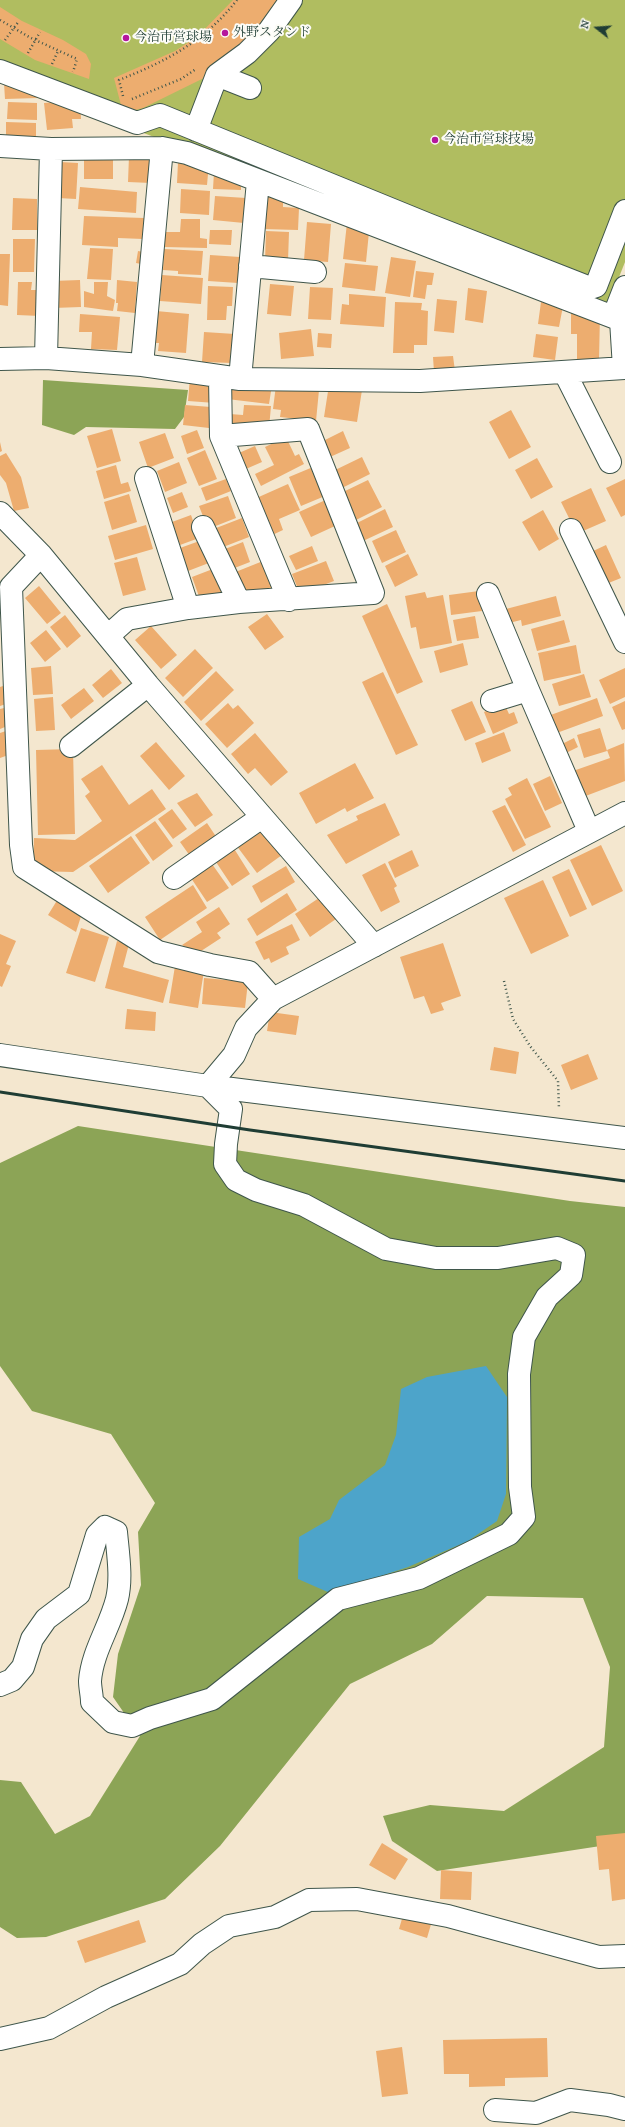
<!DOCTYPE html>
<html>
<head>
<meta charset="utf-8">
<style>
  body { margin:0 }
  #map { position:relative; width:625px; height:2127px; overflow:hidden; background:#f4e7cf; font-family:"IM FELL French Canon",serif }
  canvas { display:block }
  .north { position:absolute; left:577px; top:8px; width:40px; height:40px; -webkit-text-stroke:3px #fdfcf7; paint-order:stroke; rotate:287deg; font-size:11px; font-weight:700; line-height:16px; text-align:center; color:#1f3d34 }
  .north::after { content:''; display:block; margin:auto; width:14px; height:18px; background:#1f3d34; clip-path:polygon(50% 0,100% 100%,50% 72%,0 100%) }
</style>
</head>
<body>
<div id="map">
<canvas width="625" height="2127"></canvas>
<div class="north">N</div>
</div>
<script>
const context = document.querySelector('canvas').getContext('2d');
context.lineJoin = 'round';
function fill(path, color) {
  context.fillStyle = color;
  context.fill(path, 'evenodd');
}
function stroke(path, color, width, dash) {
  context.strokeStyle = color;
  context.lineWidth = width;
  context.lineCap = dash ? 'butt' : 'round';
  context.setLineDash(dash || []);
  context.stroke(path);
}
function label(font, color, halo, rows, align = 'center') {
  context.font = font + ' "IM FELL French Canon","Noto Serif JP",serif';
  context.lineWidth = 4;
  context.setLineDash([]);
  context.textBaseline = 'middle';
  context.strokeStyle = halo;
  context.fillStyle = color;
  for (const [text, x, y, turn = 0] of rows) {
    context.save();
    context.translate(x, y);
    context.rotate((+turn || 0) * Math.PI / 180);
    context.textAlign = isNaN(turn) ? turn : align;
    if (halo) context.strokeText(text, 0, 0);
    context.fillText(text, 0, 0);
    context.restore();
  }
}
fill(new Path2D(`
  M0 0H625V262L606 310 0 78Z`), '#b0bd60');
fill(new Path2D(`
  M43 380 188 390 184 417 175 429 86 427 74 435 42 425Z
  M78 1126 570 1201 625 1207V1844L607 1845 437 1871 392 1841 383 1816 430 1805 504 1811 604 1747 610 1667 583 1598 487 1596 432 1644 350 1684 220 1846 165 1899 46 1937 17 1938 0 1927V1780L21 1782 55 1834 90 1816 140 1736 113 1697 118 1654 141 1585 138 1532 155 1503 111 1434 32 1411 0 1366V1163Z`), '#8ca456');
fill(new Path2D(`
  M486 1366 507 1397 506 1494 497 1521 468 1541 408 1567 330 1593 298 1579 299 1537 330 1519 339 1500 385 1465 396 1435 401 1389 427 1377Z`), '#4da4ca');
fill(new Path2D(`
  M233 0H283L275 11 208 76 143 108 123 113 114 78 175 51 198 36Z
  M0 7 22 21 63 40 86 54 91 64 89 79 35 60 0 39Z
  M37 82 38 98 5 99 4 83Z
  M80 100 81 119H72L73 128 47 130 44 103Z
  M8 102 37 103V120L7 119Z
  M6 122 36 123V141L6 140Z
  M129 156 152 157 151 183 128 182Z
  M84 158H113V179H84Z
  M60 162 78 163 76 199 58 198Z
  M178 162 209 163 207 185 177 183Z
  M214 172 241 178V190L213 189Z
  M80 187 137 192 136 213 78 209Z
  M181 189 210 191 209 215 180 213Z
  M264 192 283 193V207L299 208 298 230 262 229Z
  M215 196 246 198 244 223 213 220Z
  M13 198 37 199V230H12Z
  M84 216 144 218 143 239 118 238V247L82 245Z
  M181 219H200V238L207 239V248L164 247V232H180Z
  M307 222 331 224 328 262 304 260Z
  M347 223 369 232 366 262 343 259Z
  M210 230H232L231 245 209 244Z
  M266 231 289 232 288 261H265Z
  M13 239H35L34 272H13Z
  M90 248 113 249 111 280 87 279Z
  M164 249 203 251 201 275 178 274V271L163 270Z
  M138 251 148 253 146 265 136 263Z
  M0 254H10L8 306 0 305Z
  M210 255 240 257 238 283 208 281Z
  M391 257 416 261 410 297 385 293Z
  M345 263 378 266 375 291 342 287Z
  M416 271 434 273 432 285H427L425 299 413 297Z
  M162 275 203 278 201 304 160 301Z
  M80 280 81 307 53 308 52 281Z
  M117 280 137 282 135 313 117 311 118 303H116Z
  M18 282H32L31 290H41L40 316 17 315Z
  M94 282H108L107 296 115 300 113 311 84 307V291L94 294Z
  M270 284 294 286 291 316 267 314Z
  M208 286 233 287 232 306H227L226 320H207Z
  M310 287 333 288 331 320 308 319Z
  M468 288 487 291 483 323 465 320Z
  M349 294 386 297 384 327 340 324 342 304 349 305Z
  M437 299 457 301 454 333 434 331Z
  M395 302 422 303 421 310 428 311 427 345H414V353H393Z
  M541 302 563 306 559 327 538 324Z
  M156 311 189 314 186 353 158 351 159 343H153Z
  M571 313 600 314 599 361H577V334H571Z
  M80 314 120 317 117 350 91 349 92 332H79Z
  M311 329 314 356 281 359 279 333Z
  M204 332 235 334 233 363 202 362Z
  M318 333 332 334 331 348 317 347Z
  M536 334 558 337 555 360 533 357Z
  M453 356 455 371 434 372 433 357Z
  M190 377 216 379 215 403 188 401Z
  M226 380 272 385 269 404 227 399Z
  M276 385 319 390 316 421 280 417 281 410 273 409Z
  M329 385 362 390 357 422 324 417Z
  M185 405 211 407 209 428 183 425Z
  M244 405 271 406 269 428 230 425V414L243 415Z
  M511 410 531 447 509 459 489 422Z
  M112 429 121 461 97 468 87 436Z
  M197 430 204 448 187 454 181 436Z
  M343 431 350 448 330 457 323 441Z
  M165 433 174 458 148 468 139 442Z
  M286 437 295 456 299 454 304 464 261 486 255 474 274 465 265 447Z
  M0 442 2 451 0 452Z
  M255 446 262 462 239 472 232 456Z
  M205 450 217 479 199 486 187 458Z
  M6 453 21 477 29 508 14 511 6 483 0 475V456Z
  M362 457 370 474 340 489 331 472Z
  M537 458 553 487 531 499 515 470Z
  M179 462 187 483 165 492 157 471Z
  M116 465 121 484 128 482 131 491 104 499 96 471Z
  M313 467 325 496 301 506 289 477Z
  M226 479 231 491 206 501 201 488Z
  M625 479V515L621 517 606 488Z
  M368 480 382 507 356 520 343 492Z
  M288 484 300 510 279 519 283 530 268 537 252 500Z
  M591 488 606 521 583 531 578 521 572 524 561 502Z
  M182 492 188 507 173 513 167 498Z
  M129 494 137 522 112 530 104 502Z
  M228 496 236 518 208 529 199 506Z
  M330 498 335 526 311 537 299 512Z
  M385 509 393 527 363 541 355 524Z
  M543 510 559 539 539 551 522 522Z
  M191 515 199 538 180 545 172 522Z
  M242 518 249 537 218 549 211 530Z
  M146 525 153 549 115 560 108 536Z
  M396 530 406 552 382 563 372 541Z
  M205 539 214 561 188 571 180 548Z
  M243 542 250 562 232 569 225 549Z
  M606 545 621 578 606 584 591 552Z
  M312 546 318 561 296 570 289 556Z
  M408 554 418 575 395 587 385 566Z
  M137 557 146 590 123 596 114 563Z
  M263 561 275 591 241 594 233 573Z
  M326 561 334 581 300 594 292 574Z
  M218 567 227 592 201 602 192 577Z
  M39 586 61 613 47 624 25 598Z
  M479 591 482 611 451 615 449 595Z
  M425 592 427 598 443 595 452 643 420 649 416 627 411 628 405 596Z
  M556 596 561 616 522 626 521 620 505 624 502 610Z
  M387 604 423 682 397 694 362 616Z
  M267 614 284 637 265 650 248 627Z
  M65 615 81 636 67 648 50 627Z
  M475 616 479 638 457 641 453 620Z
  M564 620 570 642 537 651 531 629Z
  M151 626 177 655 161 669 135 640Z
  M46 630 61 649 45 662 30 643Z
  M463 643 468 665 440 673 434 651Z
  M576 645 581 673 544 681 538 653Z
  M195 649 213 668 183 697 165 678Z
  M51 666 53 694 33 695 31 668Z
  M625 668V697L610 704 599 680Z
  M111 669 122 683 103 698 92 685Z
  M216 671 234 690 201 721 184 702Z
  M383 672 418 745 396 755 362 682Z
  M584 674 591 697 559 706 552 684Z
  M3 686 9 703 0 706V687Z
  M84 688 94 701 71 719 61 705Z
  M53 697 55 730 36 731 34 699Z
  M597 698 603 716 554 734 548 716Z
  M472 701 486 732 465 741 451 710Z
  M625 701V729L622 730 612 707Z
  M228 703 233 709 238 705 254 723 227 748 205 724Z
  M504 703 509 714 514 712 518 723 493 734 484 712Z
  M4 708 10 725 0 729V709Z
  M600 728 607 751 584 758 577 735Z
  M6 731 14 753 0 758V733Z
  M504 732 511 751 482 763 475 743Z
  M255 733 288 772 271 786 255 768 248 774 231 754Z
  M574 738 578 747 564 754 560 745Z
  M156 742 185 776 169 790 140 756Z
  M624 743 625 781 583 797 573 771 610 758 607 750Z
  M73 749 75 834 38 835 36 750Z
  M355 763 374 798 347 812 345 808 316 824 299 793Z
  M102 765 129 805 152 789 166 809 73 872 33 871 34 838 75 840 102 821 85 796 90 792 81 779Z
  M550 776 562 803 545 811 533 784Z
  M527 778 551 827 525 839 505 799 512 795 508 788Z
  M197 793 213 815 195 827 177 803Z
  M385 803 400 835 346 864 327 835 358 820 356 816Z
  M505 805 526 845 513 852 492 811Z
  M172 809 187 829 173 839 158 819Z
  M155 821 173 846 153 861 135 835Z
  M207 823 217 838 190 856 180 842Z
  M260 827 282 855 257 873 236 845Z
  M131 836 150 863 108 893 89 866Z
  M601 845 623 891 592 906 570 860Z
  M233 847 250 874 232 886 214 859Z
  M412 850 419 866 395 878 388 862Z
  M385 863 397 886 394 888 400 902 381 912 362 875Z
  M212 864 229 888 207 902 191 878Z
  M286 866 295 882 261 903 252 886Z
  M569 869 587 909 570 917 552 877Z
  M543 880 569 936 531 954 504 898Z
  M193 885 207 908 160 940 145 917Z
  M287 893 297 910 257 936 247 919Z
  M61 894 83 910 76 932 48 915Z
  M322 896 336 919 310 937 295 914Z
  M219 907 230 924 217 933 221 938 198 953 182 945 202 932 196 922Z
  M292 924 300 940 286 947 289 954 271 963 269 958 264 960 255 942Z
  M81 928 109 937 95 982 66 973Z
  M0 934 16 941 6 964 11 966 2 987 0 986Z
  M117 941 129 944 123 967 169 980 163 1003 105 988Z
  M443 943 461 996 441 1003 444 1010 431 1014 424 996 414 999 400 957Z
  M175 966 204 971 198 1008 169 1003Z
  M204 978 248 982 245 1008 202 1004Z
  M127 1009 156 1012 155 1031 125 1029Z
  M270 1012 299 1016 296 1035 267 1031Z
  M494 1047 519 1052 516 1074 490 1070Z
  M588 1054 598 1079 571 1090 561 1065Z
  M625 1833V1899L612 1901 609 1869 599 1870 596 1836Z
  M382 1843 408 1859 395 1880 369 1865Z
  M441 1870 472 1872 471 1900 440 1899Z
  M404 1912 432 1921 427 1938 399 1929Z
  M139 1920 146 1942 85 1963 77 1941Z
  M547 2038 548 2077 505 2078V2086L469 2087V2074H444L443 2040Z
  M402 2047 408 2094 382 2097 376 2051Z`), '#edad6f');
const minor = new Path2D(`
  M0 71 137 123 160 115 427 224 590 288 596 286 625 211
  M217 75 250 88
  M196 130 217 75 247 53 269 31 291 0
  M0 146 51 149 162 148 187 153 621 320
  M250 266 315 272
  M46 358 51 149
  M0 359 46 358 142 365 240 379 420 381 625 368
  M142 365 162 148
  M624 368 621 320 616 310 625 287
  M565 373 610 462
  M220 377 221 436 289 600
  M240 379 258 181
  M146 478 188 608
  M0 513 41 555 148 685 374 946
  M203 527 239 602
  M571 530 625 642
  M41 555 11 587 21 845 24 867 158 952 210 965 249 972 273 999
  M488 594 528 690 589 831
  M108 636 127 619 188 608 239 602 373 593 308 429 221 436
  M492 701 528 690
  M71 746 148 685
  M174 878 262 817
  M0 1055 208 1086 625 1138
  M0 1685 12 1680 23 1667 32 1639 46 1619 79 1594 97 1535 105 1527 116 1532C118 1554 122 1578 117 1599 110 1627 92 1652 90 1681 90 1688 92 1695 92 1702L113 1722 132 1726 150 1718 212 1699 338 1599 419 1578 509 1534 524 1517 520 1487 519 1374 524 1337 547 1297 571 1275 574 1255 557 1248 498 1258H436L386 1249 304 1205 256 1190 236 1180 225 1164 226 1144 231 1109 208 1086 234 1055 246 1028 273 999 625 813
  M0 2039 49 2028 106 1997 180 1964 202 1944 229 1926 275 1917 309 1900 357 1899 448 1916 599 1957 625 1956
  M495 2110 536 2113 570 2100 609 2105 625 2109`);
stroke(minor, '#3f564b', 24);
stroke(new Path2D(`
  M0 20 31 38 77 59 73 72
  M5 40 19 21
  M28 53 40 32
  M52 64 58 51
  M123 96 119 80C167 61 205 41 237 0
  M132 99 181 79 196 69
  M504 981 513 1019 530 1046 558 1081 559 1109`), '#3f564b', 2.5, [1, 3]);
stroke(minor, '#fff', 22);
stroke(new Path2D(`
  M0 1092 250 1130 625 1181`), '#1f3d34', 3);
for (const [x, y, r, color] of [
  [225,33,4,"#b5179e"],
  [126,38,4,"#b5179e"],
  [435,140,4,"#b5179e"]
]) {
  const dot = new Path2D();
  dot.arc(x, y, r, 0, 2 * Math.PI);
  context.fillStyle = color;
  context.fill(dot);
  stroke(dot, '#fdfcf7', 1.5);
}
label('13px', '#1f3d34', '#fdfcf7', [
  ["外野スタンド",233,33],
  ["今治市営球場",134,38],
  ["今治市営球技場",443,140]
], 'left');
</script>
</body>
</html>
